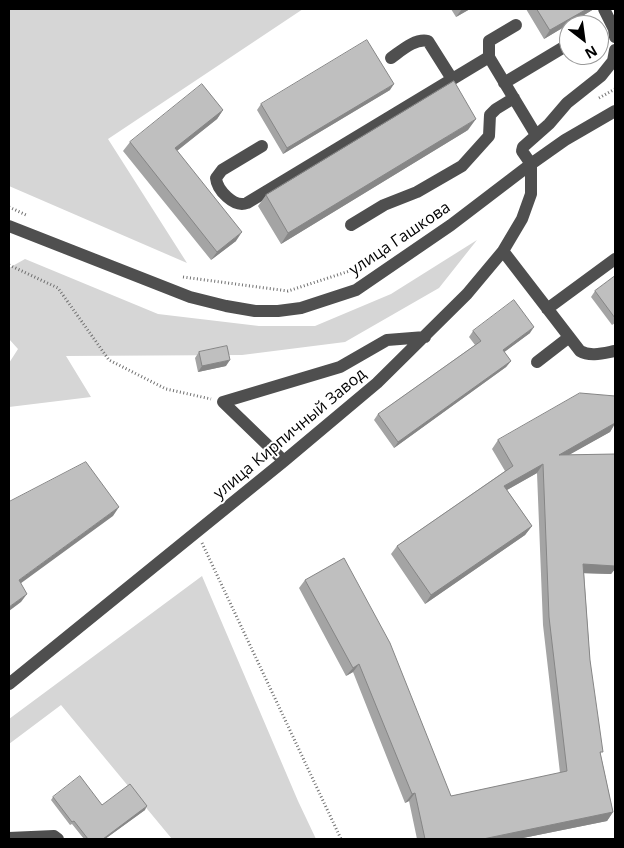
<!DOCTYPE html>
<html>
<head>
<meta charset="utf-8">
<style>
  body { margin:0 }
  #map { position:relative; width:624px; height:848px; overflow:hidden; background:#fff; font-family:"Open Sans",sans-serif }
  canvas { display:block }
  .frame { position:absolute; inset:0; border:10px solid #000; pointer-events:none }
  .north { position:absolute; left:559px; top:15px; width:50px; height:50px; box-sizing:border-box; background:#fff; border:1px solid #999; border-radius:50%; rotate:150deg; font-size:14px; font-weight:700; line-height:20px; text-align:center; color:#000 }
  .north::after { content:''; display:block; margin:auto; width:18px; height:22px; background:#000; clip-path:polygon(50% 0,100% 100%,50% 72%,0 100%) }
</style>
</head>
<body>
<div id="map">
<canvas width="624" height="848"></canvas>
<div class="frame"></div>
<div class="north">N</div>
</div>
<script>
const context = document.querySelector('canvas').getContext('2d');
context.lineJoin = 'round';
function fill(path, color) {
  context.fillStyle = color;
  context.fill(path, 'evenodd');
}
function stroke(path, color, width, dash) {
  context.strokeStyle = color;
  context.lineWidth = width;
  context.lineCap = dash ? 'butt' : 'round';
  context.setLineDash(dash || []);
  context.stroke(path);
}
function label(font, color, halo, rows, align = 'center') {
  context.font = font + ' "Open Sans",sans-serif';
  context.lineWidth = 4;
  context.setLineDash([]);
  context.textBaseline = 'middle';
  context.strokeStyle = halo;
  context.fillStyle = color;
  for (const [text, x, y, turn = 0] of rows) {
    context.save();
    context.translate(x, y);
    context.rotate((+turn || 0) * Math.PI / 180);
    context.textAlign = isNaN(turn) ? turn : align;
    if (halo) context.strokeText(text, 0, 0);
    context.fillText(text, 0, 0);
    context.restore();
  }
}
fill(new Path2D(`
  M10 9H303L108 139 187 263 9 186V11Z
  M477 240 439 288 345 342 242 355 66 356 91 397 9 407V363L18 349 9 339V268L25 259 158 314 259 326H315L391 294Z
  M202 576 298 801 316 839H172L61 705 9 744V719Z`), '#d6d6d6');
stroke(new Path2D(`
  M599 98 615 89
  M9 207 26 215
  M9 265 58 288 109 360 166 389 211 399
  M183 277 288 291 362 267
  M202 543 341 839`), '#717171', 3, [1, 2.5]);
stroke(new Path2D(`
  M604 9 614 29 615 37
  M489 57V41L516 25
  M391 58C401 51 415 38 428 41L452 79
  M504 83 564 47
  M262 146 222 170 216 178C217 190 234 208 247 203L489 57 536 135
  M351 225 384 205 417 192 462 166 489 136 490 115 496 109 514 98
  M9 226 190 297 226 306 255 311H278L301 308 356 290 451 225 531 164 565 140 615 111
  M503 251 580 351C590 357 604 353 615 351
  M547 309 615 259
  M537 362 568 338
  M284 461 223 402 340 367 387 340 425 337
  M9 684 284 461 377 383 467 294 503 251 522 219 531 194V164L522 151 523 147 549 124 567 103 601 76 613 61 615 50
  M9 838 54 836 58 839`), '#4f4f4f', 12);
fill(new Path2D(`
  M451 9H470L456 17Z
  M526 9H594L544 39Z
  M390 90 283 154 257 110 261 104Z
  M223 110 217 119 177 151 236 241 211 260 123 151 130 142Z
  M468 130 281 244 258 206 266 195Z
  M615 276V323L612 325 591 297 595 291Z
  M473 331 530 333 504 352 511 361 506 367 394 448 374 420 378 414 475 345 469 337Z
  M199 352 226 366 198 372 195 358Z
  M615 424 610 432 568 455 615 454V569L611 574 584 573 590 660 601 756 613 812 607 821 518 839H417L409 801 405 803 353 672 346 676 299 588 305 580 451 796 560 773 543 625 537 473 507 490 532 526 525 535 425 604 391 554 397 546 505 471 492 449 498 440Z
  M53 797 102 805 145 810 105 839H84L72 824 70 825 51 800Z`), '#a4a4a4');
fill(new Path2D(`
  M462 9H470L456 17Z
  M587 9H594L544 39 550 30Z
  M394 84 390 90 283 154 287 148Z
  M223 110 217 119 169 157 175 148Z
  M476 119 468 130 281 244 288 233Z
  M242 232 236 241 211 260 217 252Z
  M534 327 530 333 499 356 503 350Z
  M230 360 226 366 198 372 202 366Z
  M511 361 506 367 394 448 398 442Z
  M615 423 610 432 553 464 559 455Z
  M543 464 537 473 498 495 504 486Z
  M119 507 113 516 13 589 19 580Z
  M532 526 525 535 425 604 431 595Z
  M583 564 615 566V569L611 574 577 573Z
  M27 594 21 602 9 611V607Z
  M359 664 353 672 346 676 353 668Z
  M415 793 409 801 405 803 412 794Z
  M147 806 145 810 105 839H103Z
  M613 812 607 821 518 839H483Z`), '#868686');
const building = new Path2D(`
  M537 9H587L550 30Z
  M367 40 394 84 287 148 261 104Z
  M454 81 476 119 288 233 266 195Z
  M202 84 223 110 175 148 242 232 217 252 130 142Z
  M615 276V318L595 291Z
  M514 300 534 327 503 350 511 361 398 442 378 414 481 341 473 331Z
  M227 346 230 360 202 366 199 352Z
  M580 393 615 396V423L559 455 615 454V566L583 564 590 660 603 752H600L613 812 483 839H425L415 793 412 794 359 664 353 668 305 580 344 558 390 643 451 796 567 771 549 617 543 464 504 486 532 526 431 595 397 546 513 466 498 440Z
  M86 462 119 507 19 580 27 594 9 607V502Z
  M80 776 102 805 130 784 147 806 103 839H88L74 821 72 822 53 797Z`);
fill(building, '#bfbfbf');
stroke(building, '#868686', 1);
label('16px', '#000', '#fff', [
  ["улица Гашкова",400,239,-34],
  ["улица Кирпичный Завод",290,434,-40]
]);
</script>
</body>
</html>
